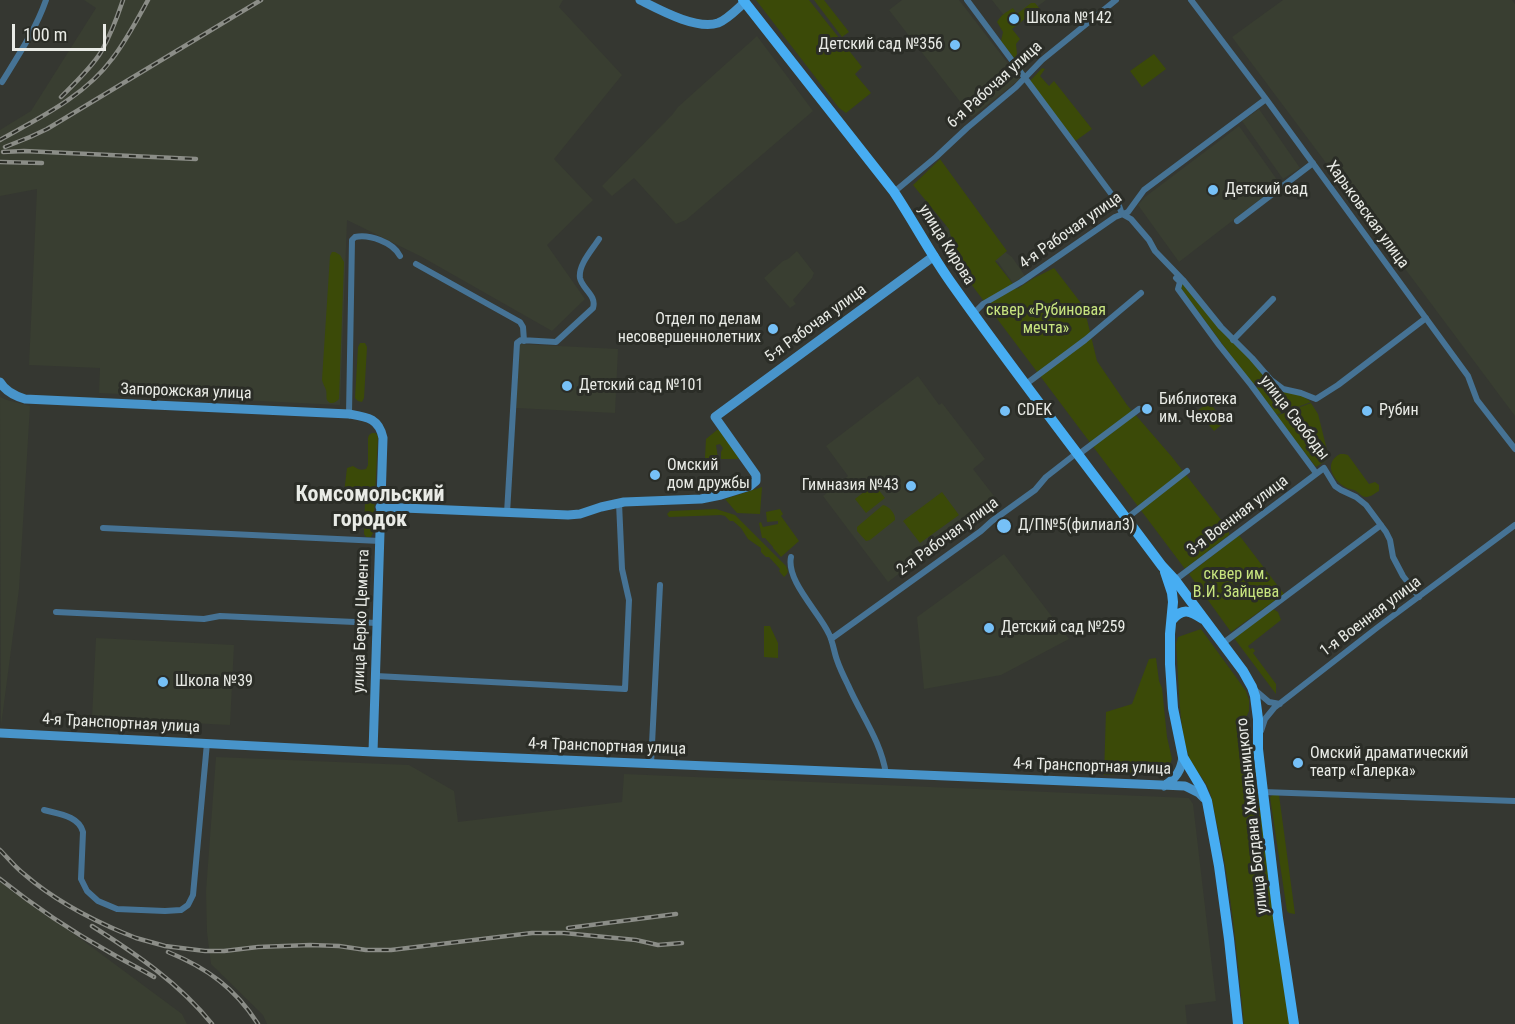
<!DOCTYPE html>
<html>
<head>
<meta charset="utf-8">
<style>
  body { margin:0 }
  #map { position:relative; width:1515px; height:1024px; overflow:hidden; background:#353731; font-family:"Roboto Condensed",sans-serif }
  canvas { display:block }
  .scale { position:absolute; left:12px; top:24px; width:94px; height:27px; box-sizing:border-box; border:3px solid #e9ebe6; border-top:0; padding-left:8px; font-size:18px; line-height:21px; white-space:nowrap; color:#e9ebe6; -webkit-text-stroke:4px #2b2d27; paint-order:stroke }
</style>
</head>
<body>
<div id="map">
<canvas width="1515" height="1024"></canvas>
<div class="scale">100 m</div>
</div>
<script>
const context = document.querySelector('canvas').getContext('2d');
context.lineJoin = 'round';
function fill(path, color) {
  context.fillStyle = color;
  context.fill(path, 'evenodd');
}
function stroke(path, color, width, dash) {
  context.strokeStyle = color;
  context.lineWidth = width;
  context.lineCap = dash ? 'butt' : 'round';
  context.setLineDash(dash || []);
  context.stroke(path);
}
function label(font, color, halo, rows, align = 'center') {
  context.font = font + ' "Roboto Condensed",sans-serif';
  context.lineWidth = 6;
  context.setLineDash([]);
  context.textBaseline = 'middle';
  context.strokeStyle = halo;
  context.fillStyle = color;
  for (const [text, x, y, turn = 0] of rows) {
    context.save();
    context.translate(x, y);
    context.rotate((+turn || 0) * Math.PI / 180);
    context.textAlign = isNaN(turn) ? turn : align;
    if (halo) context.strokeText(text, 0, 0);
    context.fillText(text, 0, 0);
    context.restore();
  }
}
fill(new Path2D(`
  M84 0H563L559 7 622 75 554 159 593 200 547 245 585 299 552 331 422 257 347 220 340 405 99 393 100 368 29 365 37 189 0 196V130L31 111 96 8Z
  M902 0H959L1020 79 972 117 889 10Z
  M992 0H1046L1012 26Z
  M1283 0H1512L1515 4V416L1232 37Z
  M757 36 813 111 686 220 676 224 634 178 612 196 602 186 672 115 678 107Z
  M1259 109 1300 168 1283 179 1242 121Z
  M1239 126 1280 184 1179 262 1138 205 1145 197Z
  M948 224 1000 248 1012 257 1025 276 1013 283 998 262 961 244 952 249 938 232Z
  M797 251 814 273 812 278 793 300 796 304 790 308 764 278 783 261 788 259Z
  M519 344 618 349 615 413 516 408Z
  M918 376 939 405 942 403 985 459 973 469 997 500 888 582 823 496 848 476 826 446Z
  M0 397 7 400 30 406 19 589 1 726Z
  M1004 554 1069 639 1001 675 924 689 917 617Z
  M96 638 234 645 230 725 92 718Z
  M216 757 409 765 454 791 458 822 622 802 624 774 1189 798 1193 804 1216 1001 1185 1005 1187 1024H267L263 1015 211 964 207 932 206 891Z
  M0 879 182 1014 187 1024H0Z`), '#393e31');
fill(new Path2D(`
  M756 0H809L862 67 855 74 871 93 846 113 839 108Z
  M814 0H824L849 32 842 37Z
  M1031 3H1035L1039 8 1012 29 1020 39 1016 44 1017 54 1015 58 1026 74 1001 41 1003 32 997 22C1002 14 1005 13 1013 8L1017 14Z
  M1154 54 1166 69 1142 87 1130 71Z
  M1042 68 1045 69 1040 76 1049 86 1054 81 1092 129 1074 142 1029 82Z
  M940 159 1007 251 995 261 1017 289 1034 278 1054 268 1084 307 1097 361 1127 405 1172 457 1229 530V535L1185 569 950 256 954 249 949 229 913 185Z
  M332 252H335L340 255 344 262 339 399C336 402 331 406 327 400 326 398 327 393 326 390 325 387 323 384 322 380L330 256Z
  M1181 281 1277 387 1252 384 1180 287Z
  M360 343H365L367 347 364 398 362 402 358 401 355 398 358 347Z
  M1254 387C1271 389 1298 390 1311 402L1276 415Z
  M1209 402 1225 422 1214 431 1197 411Z
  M1311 403 1318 414 1328 454 1325 461 1316 467 1276 416Z
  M717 430H721L742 458 737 459H721V452L723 448 720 444 716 445 718 458H705L706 439Z
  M372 433H376L378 437 373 533 371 537H366L364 534 365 502C360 493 352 498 345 497L344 493 347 468 353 466C358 469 360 471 366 469L368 465V438L369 435Z
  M1340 454H1344L1348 455 1369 484 1375 482 1379 485V491C1375 493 1371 497 1366 497 1361 497 1359 492 1354 490 1351 489 1348 489 1345 487 1333 480 1323 463 1340 454Z
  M874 484 885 498 866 513 855 499Z
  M762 487 760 514 737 513 725 499Z
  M942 492 959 515 920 543 903 521Z
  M883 505C889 506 896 514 895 520L870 540 866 541 857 531V527Z
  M716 509 735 515 786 566 788 571 787 574 784 577 779 571 780 569 769 557H766L761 552V548L748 539 741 528 733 521H730L725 516 721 515 669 517 667 514 670 511Z
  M780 509 783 514 781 516 799 541 781 557 773 548V547L765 538H762L759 523 761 522 763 527 778 524V521L767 522 766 512Z
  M1239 535 1284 594 1231 632 1189 574Z
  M1273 609 1278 612 1281 620 1248 646 1250 649 1253 648 1255 651 1253 653 1276 684V694L1234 638Z
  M764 626H770L778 643V658L764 657Z
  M1201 629 1246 691 1249 700V711L1244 722 1248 745 1253 754 1256 776 1254 781 1255 789 1258 795 1291 1024H1244C1237 954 1231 884 1215 815 1213 803 1211 791 1204 781 1200 774 1194 769 1191 762 1178 731 1179 678 1176 644L1178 637Z
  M1156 658 1159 681 1162 688 1167 737 1172 759 1167 772 1104 775 1106 712 1132 704 1149 659Z
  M1274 794 1279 795 1295 914 1289 913 1287 911 1270 797Z`), '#3b4a08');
stroke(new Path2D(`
  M967 0 1118 203 1122 214 1131 219 1149 240 1155 251 1183 280 1221 327 1252 358 1271 380 1283 389 1301 393 1316 399 1338 385 1426 318
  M1191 0 1266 99 1468 376 1477 400 1515 449
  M2 82C18 56 36 29 46 0
  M894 192 936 157 967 128 1016 87 1042 60 1116 0
  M1237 221 1313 163
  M416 264 520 322 523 327 524 341
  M1176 278 1180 282 1178 289 1219 345 1251 385 1316 473
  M973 314 983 304 1021 282 1115 217 1128 212 1144 190 1266 99
  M1233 340 1273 299
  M1026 384 1085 340 1141 293
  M349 414 352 240 355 237C369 234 393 242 400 256
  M1079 454 1139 409
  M507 513 517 343 521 340 556 342 593 308C597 295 582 289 580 278 578 265 592 250 599 239
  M1127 518 1187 471
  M103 528 380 541
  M791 557C786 581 819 612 829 634 833 642 834 652 837 660 840 669 844 677 848 685 861 715 881 741 886 774
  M1175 580 1324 468 1335 486 1341 490 1356 497 1366 505 1386 532 1390 540 1393 557 1403 576 1419 597
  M56 612 204 619 220 616 377 623
  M831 639 981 531 992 521 1035 490 1046 477 1078 452
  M1222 644 1381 525
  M376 676 625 689 629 600 622 569 619 503
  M1255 690 1269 702 1280 704
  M1261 731 1265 719 1274 708 1378 627 1515 525
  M651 764 660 585
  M1263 792 1515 801
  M44 810C59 814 79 816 83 832L81 879 87 891 98 901 117 909 165 911 181 910 188 905 193 895 207 743`), '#467395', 6);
stroke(new Path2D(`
  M640 0C660 10 696 30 718 23 728 19 737 9 745 2
  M0 382C5 391 15 396 25 399L349 414C367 417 379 418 383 438L373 752
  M380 507 568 515 580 514 601 507 624 502 701 499 721 495 750 486 756 481V475L715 417 934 256
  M0 733 373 752 1185 786 1199 793 1204 798
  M1164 786C1176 778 1181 771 1183 757`), '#4894ca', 9);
stroke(new Path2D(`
  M743 0 894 192C914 222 931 255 952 284 1020 380 1092 472 1162 566L1175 580 1243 671 1252 687 1255 696 1258 719V749L1263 792 1278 918 1294 1024
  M1165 572 1172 593 1173 602 1170 634V664L1173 708 1183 757 1201 787 1207 801 1219 866 1229 939 1238 1024
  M1172 620C1183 607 1190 611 1203 619`), '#47adf2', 10);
const rail = new Path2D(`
  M61 97C74 84 92 67 101 52 110 36 117 18 123 0
  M0 140C39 118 85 96 112 59 126 41 137 20 148 0
  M5 147 30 137 47 129 261 0
  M3 152 24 151 196 159
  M0 162 42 163
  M0 850C8 858 15 867 24 874 54 900 90 919 126 934
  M0 879C34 906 71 931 109 952 124 961 139 968 154 977
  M92 926C136 954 179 983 212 1024
  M568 928 676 914
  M119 931 136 938 165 946 205 951H224L258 947 310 945 339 946 366 950H391L532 933H564L636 940 658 945 682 943
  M168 952C207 968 235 988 258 1024`);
stroke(rail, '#8b8d87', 4.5);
stroke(rail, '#2b2d27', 2, [7]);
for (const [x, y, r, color] of [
  [1014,19,6,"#76c0f7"],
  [955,45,6,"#76c0f7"],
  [1213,190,6,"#76c0f7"],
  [773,329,6,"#76c0f7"],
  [567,386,6,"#76c0f7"],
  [1147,409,6,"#76c0f7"],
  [1005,411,6,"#76c0f7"],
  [1367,411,6,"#76c0f7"],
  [655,475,6,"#76c0f7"],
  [911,486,6,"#76c0f7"],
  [1004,526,8,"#76c0f7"],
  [989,628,6,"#76c0f7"],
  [163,682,6,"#76c0f7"],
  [1298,763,6,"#76c0f7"]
]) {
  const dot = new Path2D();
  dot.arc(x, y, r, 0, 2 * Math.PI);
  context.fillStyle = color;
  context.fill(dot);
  stroke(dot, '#2b2d27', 2);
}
label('16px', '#e9ebe6', '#2b2d27', [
  ["Школа №142",1026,19],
  ["Детский сад №356",943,45,"right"],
  ["Детский сад",1225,190],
  ["Отдел по делам",761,320,"right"],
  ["несовершеннолетних",761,338,"right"],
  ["Детский сад №101",579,386],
  ["Библиотека",1159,400],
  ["им. Чехова",1159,418],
  ["CDEK",1017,411],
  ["Рубин",1379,411],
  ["Омский",667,466],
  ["дом дружбы",667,484],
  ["Гимназия №43",899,486,"right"],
  ["Д/П№5(филиал3)",1018,526],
  ["Детский сад №259",1001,628],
  ["Школа №39",175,682],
  ["Омский драматический",1310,754],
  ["театр «Галерка»",1310,772]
], 'left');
label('16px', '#e9ebe6', '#2b2d27', [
  ["6-я Рабочая улица",995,85,-42],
  ["Харьковская улица",1367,215,54],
  ["4-я Рабочая улица",1071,231,-35],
  ["улица Кирова",946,245,58],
  ["5-я Рабочая улица",816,324,-36],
  ["Запорожская улица",186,392,2],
  ["улица Свободы",1294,418,52],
  ["3-я Военная улица",1238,516,-37],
  ["2-я Рабочая улица",948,537,-36],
  ["1-я Военная улица",1371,617,-37],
  ["улица Берко Цемента",362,621,-88],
  ["4-я Транспортная улица",121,724,3],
  ["4-я Транспортная улица",607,747,2],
  ["4-я Транспортная улица",1092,767,2],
  ["улица Богдана Хмельницкого",1253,816,-96]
]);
label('16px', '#c8e57f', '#2b2d27', [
  ["сквер «Рубиновая",1046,311],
  ["мечта»",1046,329],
  ["сквер им.",1236,575],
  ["В.И. Зайцева",1236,593]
]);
label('bold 22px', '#e9ebe6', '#2b2d27', [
  ["Комсомольский",370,495],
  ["городок",370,520]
]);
</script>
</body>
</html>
